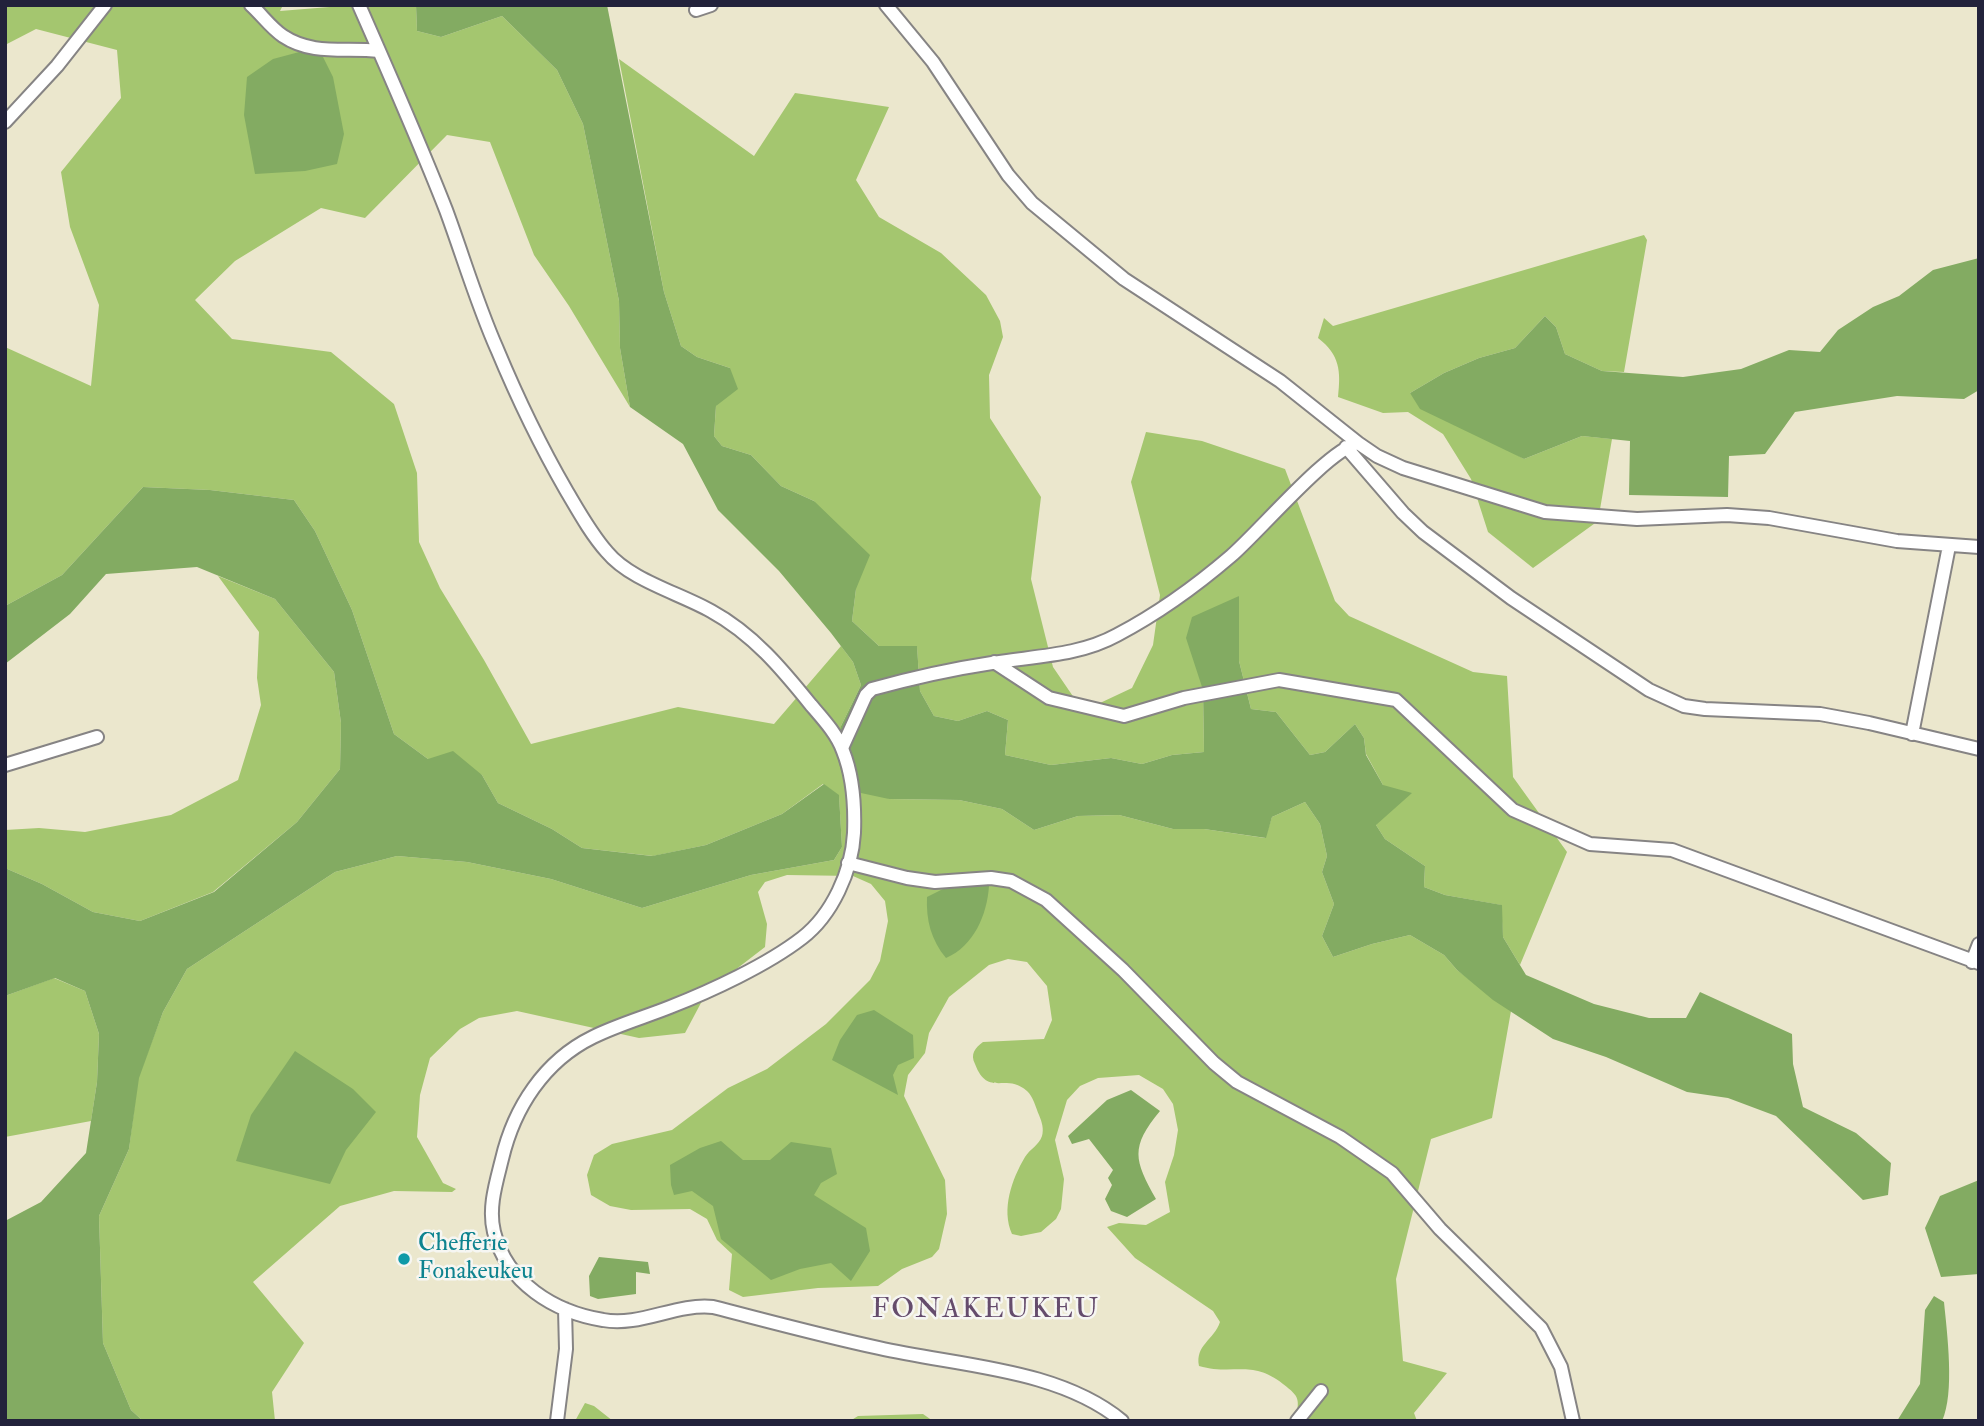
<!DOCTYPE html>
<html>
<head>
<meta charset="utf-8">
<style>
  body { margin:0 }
  #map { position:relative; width:1984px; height:1426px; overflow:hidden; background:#ebe7cd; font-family:"IM FELL Double Pica",serif }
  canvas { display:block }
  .frame { position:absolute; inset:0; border:7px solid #22223b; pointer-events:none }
</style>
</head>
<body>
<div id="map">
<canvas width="1984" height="1426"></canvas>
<div class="frame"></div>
</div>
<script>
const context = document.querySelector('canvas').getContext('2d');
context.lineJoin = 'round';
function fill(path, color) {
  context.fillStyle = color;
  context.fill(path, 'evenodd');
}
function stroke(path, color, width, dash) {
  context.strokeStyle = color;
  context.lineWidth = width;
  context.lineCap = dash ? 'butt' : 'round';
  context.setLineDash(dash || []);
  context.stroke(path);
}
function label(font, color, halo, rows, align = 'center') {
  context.font = font + ' "IM FELL Double Pica",serif';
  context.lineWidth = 5;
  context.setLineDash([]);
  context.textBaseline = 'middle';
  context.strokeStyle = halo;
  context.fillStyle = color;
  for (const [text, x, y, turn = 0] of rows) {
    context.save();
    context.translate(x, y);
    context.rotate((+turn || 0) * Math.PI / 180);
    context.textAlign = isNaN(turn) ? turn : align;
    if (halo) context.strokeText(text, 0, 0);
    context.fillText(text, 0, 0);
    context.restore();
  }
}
fill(new Path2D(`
  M283 5 280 11 354 5H416L417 31 441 37 502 16 557 70 583 124 619 301 620 348 630 407 569 306 534 255 490 142 447 135 365 218 321 208 235 261 195 300 232 339 331 352 394 404 417 473 419 542 440 588 484 660 531 744 678 707 774 724 841 646 853 662 861 685 841 726 889 799 959 800 1002 809 1034 830 1078 816 1119 815 1173 829H1204L1265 838 1272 817 1305 802 1320 824 1327 856 1322 872 1334 904 1322 936 1333 957 1372 944 1410 935 1444 955 1457 970 1511 1011 1492 1118 1431 1139 1396 1279 1403 1361 1447 1373 1414 1413 1417 1421H1295C1300 1399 1300 1397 1283 1384 1251 1359 1234 1376 1199 1366 1195 1345 1214 1340 1220 1322L1213 1311 1135 1258 1107 1227 1119 1223 1146 1225 1170 1212 1165 1182 1174 1155 1178 1130 1173 1104 1163 1089 1139 1075 1098 1078 1080 1086 1067 1100 1055 1140 1064 1179 1061 1209 1056 1219 1041 1232 1021 1236 1012 1234C1001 1209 1012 1179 1025 1157 1030 1149 1039 1145 1042 1136 1044 1129 1042 1122 1039 1115 1036 1108 1033 1096 1027 1091 1005 1072 988 1098 975 1064 970 1054 975 1048 983 1042L1044 1039 1052 1020 1047 986 1027 962 1008 959 989 965 949 997 929 1033 925 1053 908 1075 904 1096 945 1180 947 1214 939 1249 932 1257 902 1269 878 1286 818 1288 743 1297 729 1290 732 1254 717 1240 707 1219 690 1209 631 1210 610 1206 591 1195 587 1175 594 1155 612 1144 672 1130 728 1088 767 1069 826 1024 870 980 880 961 888 921 885 901 871 884 853 876 787 875 765 882 758 892 767 924 765 947 713 987 702 1001 685 1033 639 1038 517 1011 479 1018 460 1029 430 1058 420 1095 417 1137 443 1183 456 1189 452 1192 394 1191 340 1206 253 1282 304 1343 272 1392 275 1421H143L131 1410 103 1343 99 1216 129 1149 138 1078 163 1012 187 969 335 872 397 856 467 862 551 879 642 908 751 875 834 860 842 847 839 796 823 784 782 814 706 845 653 856 582 848 552 829 498 803 482 775 428 759 394 734 352 610 315 531 294 500 210 490 143 487 62 575 5 606V347L91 386 99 305 70 227 61 172 121 98 117 50 36 29 5 45V6Z
  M619 59 754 156 795 93 889 107 856 180 879 217 941 253 986 295 1000 321 1003 337 989 375 990 418 1041 497 1031 579 1053 667 1083 711 1132 688 1153 645 1160 595 1131 482 1146 432 1202 441 1285 469 1335 601 1349 616 1473 672 1507 676 1513 777 1567 852 1520 965 1503 937 1501 905 1445 895 1424 887 1425 866 1385 839 1376 825 1383 785 1366 754 1364 738 1355 724 1325 752 1310 755 1276 712 1251 709 1239 661V596L1203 690 1204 752 1172 755 1142 764 1111 758 1051 765 1005 755 1008 720 987 711 958 721 934 716 920 691 917 647 879 646 852 621 856 589 814 501 781 486 751 455 722 446 714 436 716 406 730 368 697 357 681 346 664 292Z
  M1644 235 1647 240 1624 372 1602 371 1565 354 1556 327 1545 316 1515 348 1479 358 1444 373 1410 393 1524 459 1582 436 1612 439 1598 521 1533 568 1488 532 1471 479 1443 434 1408 412 1383 413 1338 397C1341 371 1340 355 1318 338L1324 318 1333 326Z
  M218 576 275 599 334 672 341 723 340 769 297 822 213 892 140 921 93 912 42 884 5 868V830L39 828 85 832 171 815 238 780 261 705 257 678 259 632Z
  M54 978 85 991 99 1034 97 1082 91 1121 5 1137V996Z
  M585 1403 594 1406 613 1421H575Z
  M923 1414 933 1421H850L858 1416Z`), '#a4c66f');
fill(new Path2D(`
  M416 5H607L664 292 681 346 697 357 730 368 738 389 716 406 714 436 722 446 751 455 781 486 814 501 870 555 856 589 852 621 879 646H917L920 691 934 716 958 721 987 711 1008 720 1005 755 1051 765 1111 758 1142 764 1172 755 1204 752 1203 690 1186 638 1192 617 1239 596V661L1251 709 1276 712 1310 755 1325 752 1355 724 1364 738 1366 755 1383 785 1412 793 1376 825 1385 839 1425 866 1424 887 1445 895 1502 905 1503 937 1526 975 1594 1004 1649 1018H1686L1700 992 1792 1034 1793 1064 1803 1107 1856 1133 1891 1163 1888 1195 1863 1200 1776 1116 1728 1098 1687 1092 1606 1057 1553 1039 1493 1000 1457 970 1444 955 1410 935 1372 944 1333 957 1322 936 1334 904 1322 872 1327 856 1320 824 1305 802 1272 817 1266 838 1204 829H1173L1119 815 1078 816 1034 830 1002 809 959 800 889 799 847 790 836 753 841 726 861 685 853 662 831 633 779 571 718 510 683 444 630 407 620 348 619 301 583 124 557 70 502 16 441 37 417 31Z
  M318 47 333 77 344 134 337 164 305 171 255 174 244 115 247 77 273 59Z
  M1979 258V390L1964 399 1897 396 1795 412 1765 454 1729 456 1728 497 1629 495 1630 441 1582 436 1524 459 1420 409 1410 393 1444 373 1479 358 1515 348 1545 316 1556 327 1565 354 1602 371 1683 377 1741 369 1789 350 1820 352 1838 330 1873 307 1899 296 1933 270Z
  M143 487 210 490 294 500 315 531 352 610 394 734 428 759 453 751 482 775 498 803 552 829 582 848 652 856 706 845 782 814 824 784 839 795 842 847 834 860 751 875 642 908 551 879 467 862 397 856 335 872 187 969 163 1012 139 1078 129 1149 99 1216 103 1343 131 1410 143 1421H5V1221L41 1202 86 1153 97 1082 99 1034 85 991 55 978 5 996V868L42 884 93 912 140 921 214 892 297 822 340 769 341 723 334 672 275 599 197 567 106 574 70 614 5 664V606L62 575Z
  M963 879 989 886C987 915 974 946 946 958 931 940 926 920 927 897Z
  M874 1010 913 1035 914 1058 898 1065 893 1075 898 1095 832 1060 840 1040 857 1015Z
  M295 1051 353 1089 376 1112 346 1150 330 1184 236 1161 251 1115Z
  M1131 1090 1160 1111C1130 1147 1134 1160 1156 1199L1127 1217 1111 1211 1105 1199 1112 1185 1108 1178 1113 1170 1089 1139 1072 1144 1068 1136 1107 1100Z
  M721 1141 743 1160H770L791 1142 831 1148 837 1174 821 1183 814 1195 866 1228 870 1251 851 1281 831 1263 800 1269 771 1280 721 1239 713 1206 692 1191 674 1195 671 1185 670 1165 700 1148Z
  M1979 1180V1274L1941 1277 1925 1228 1940 1196Z
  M599 1257 648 1262 650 1274 636 1272V1294L598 1299 590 1296 589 1276Z
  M1934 1296 1944 1302C1947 1333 1955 1393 1942 1421H1897L1920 1384 1925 1310Z`), '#83ab62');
const minor = new Path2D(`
  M251 5C262 15 271 28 283 36 313 56 346 47 379 51
  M359 5C389 73 419 141 446 210 463 256 477 304 497 349 517 397 540 445 566 490 579 512 591 534 607 552 630 580 679 593 711 611 753 634 782 669 811 705 823 719 837 734 843 751 853 776 855 806 854 833 852 871 832 915 802 938 767 965 711 991 670 1007 645 1017 617 1025 593 1037 544 1061 514 1108 502 1159 496 1183 488 1208 494 1232 507 1283 554 1312 603 1320 640 1327 676 1303 713 1307 768 1321 823 1336 879 1348 957 1366 1058 1368 1122 1421
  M886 5 933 62 1008 175 1032 203 1124 279 1280 381 1358 443
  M696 10 711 5
  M5 122 57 66 105 5
  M1346 447 1403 513 1423 532 1511 598 1649 690 1684 706 1705 709 1820 714 1869 723 1979 749
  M994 662 1049 698 1124 716 1184 698 1279 680 1396 700 1513 810 1590 844 1672 850 1979 963
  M1912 734 1949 546
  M842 748 866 695 872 689C912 678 952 669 992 663 1034 656 1079 656 1117 635 1157 614 1196 586 1231 556 1259 532 1328 450 1358 443L1377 456 1403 468 1545 512 1637 519 1727 515 1769 518 1897 541 1979 547
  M5 765 97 737
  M848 863 907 878 935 882 991 878 1011 881 1046 900 1123 970 1214 1063 1237 1082 1340 1137 1392 1173 1440 1229 1541 1328 1561 1367 1573 1421
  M1972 962 1979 944
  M557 1421 566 1349 565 1309
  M1297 1421 1321 1391`);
stroke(minor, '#868484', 16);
stroke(minor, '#fff', 12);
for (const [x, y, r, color] of [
  [404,1259,7,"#0f9aa8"]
]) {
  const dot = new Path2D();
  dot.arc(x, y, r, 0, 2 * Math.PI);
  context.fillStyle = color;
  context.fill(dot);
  stroke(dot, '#f6f6f2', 2.5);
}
label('24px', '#0d838f', '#f6f6f2', [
  ["Chefferie",418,1245],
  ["Fonakeukeu",418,1273]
], 'left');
context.letterSpacing = '2px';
label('28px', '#654c6c', '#f6f6f2', [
  ["FONAKEUKEU",986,1311]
]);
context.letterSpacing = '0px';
</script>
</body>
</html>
